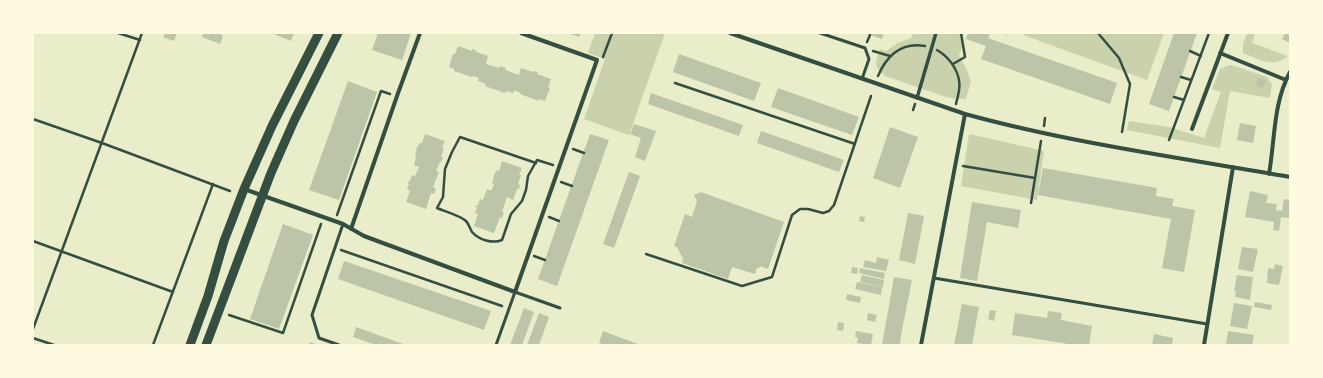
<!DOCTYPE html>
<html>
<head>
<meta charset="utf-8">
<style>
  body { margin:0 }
  #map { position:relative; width:1323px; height:378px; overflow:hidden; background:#e9edc9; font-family:"Varela Round",sans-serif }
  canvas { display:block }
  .frame { position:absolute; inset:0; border:34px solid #fefae0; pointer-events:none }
</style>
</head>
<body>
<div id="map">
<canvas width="1323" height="378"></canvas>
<div class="frame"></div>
</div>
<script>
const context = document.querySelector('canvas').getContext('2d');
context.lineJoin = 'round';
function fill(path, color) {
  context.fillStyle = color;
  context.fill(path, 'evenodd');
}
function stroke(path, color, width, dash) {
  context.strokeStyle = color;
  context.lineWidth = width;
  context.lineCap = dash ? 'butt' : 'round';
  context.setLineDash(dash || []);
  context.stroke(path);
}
fill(new Path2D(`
  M595 33H665L629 135 584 119 605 59 588 53Z
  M913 33H963L962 38 963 46 959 55 966 68 971 81 966 99 949 98 885 76C873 65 875 64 880 49L886 51 898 43 911 38Z
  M1024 33H1164L1147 80 1023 35Z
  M1247 33H1255L1252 43 1288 56C1273 69 1259 59 1243 53V44Z
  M1229 65H1232L1267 77 1272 84 1270 98 1230 91 1220 148 1127 130 1129 121 1169 127 1204 138 1221 92 1212 89 1220 69Z
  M969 134 1044 151 1037 200 961 186Z`), '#cad2ad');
fill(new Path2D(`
  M165 33H177L174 41 163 37Z
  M203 33H222L221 35 223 36 220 44 202 37Z
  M271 33H294L291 41Z
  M378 33H411L402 60 372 50Z
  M568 33H581L579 37Z
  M865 33H884L882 39Z
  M968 33H990L988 38 1117 83 1110 104 981 59 986 46 966 39Z
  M1174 33H1197L1169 111 1149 104Z
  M1285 33H1290V43L1282 39Z
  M458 46 472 51V49L477 51 476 52 488 56 486 64 499 68 500 66 506 68 505 70 519 75 521 68 533 72V71L538 72 537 74 551 79 548 87 550 88 545 101 539 99V101L520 94 521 93 514 90 513 93 506 91 505 93 485 86 486 84 478 81 479 78 473 76 472 77 454 71V69L449 67 453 54H455Z
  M679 54 761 83 754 101 673 72Z
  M1258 78 1266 80 1263 89 1255 86Z
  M348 81 377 92 339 200 309 190Z
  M778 88 859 117 852 135 771 107Z
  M651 93 743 125 739 136 648 104Z
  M1240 123 1256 126 1253 143 1237 140Z
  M634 124 656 131 645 161 635 157 641 138 630 134Z
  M890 127 918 137 900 188 873 178Z
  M761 131 844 160 839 172 757 143Z
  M425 134 445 141 442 147 444 148 441 157H443L441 162H440L436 171 439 172 433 187 436 189 434 194 431 193 426 209 406 202 410 191 407 189 409 184 407 182 410 181 412 175 415 176 419 167 414 165 416 157H415L417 147 420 143H422Z
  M590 134 609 140 557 286 538 279Z
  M502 161 522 168 519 175H521L518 184 520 185 519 189H517L513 200 507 197 502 212 504 213 502 218 500 217 494 233 474 226 478 214 475 213 477 208 475 206 478 205 480 199 483 200 487 189 491 191 494 184H492L494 175 497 170 499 171Z
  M1043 168 1157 188 1156 196 1174 199 1172 206 1195 210 1184 272 1162 268 1171 219 1038 195Z
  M629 172 640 176 614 248 603 244Z
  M1250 191 1268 195 1266 203 1277 204 1276 210 1282 211 1284 199 1290 200V218L1281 217 1279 231 1273 230 1274 222 1245 217Z
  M701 192 784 222 768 269 760 266 759 268H757L755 274 732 267 728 279 682 263 683 259 677 247 674 246 685 214 692 217 697 201 694 195Z
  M972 202 1021 210 1018 228 987 222 977 281 960 278Z
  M908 213 924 216 915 264 899 260Z
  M860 216 865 217 864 222 859 221Z
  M283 224 313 235 279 329 250 319Z
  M1242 247 1258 249 1253 272 1238 269Z
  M877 257 889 260 886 271 863 267 865 260 876 263Z
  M344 261 491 311 484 330 338 279Z
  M1275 264 1283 266 1279 285 1267 283 1268 268 1274 269Z
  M852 267 858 268 857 274 851 273Z
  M860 268 885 273 884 279 859 273Z
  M862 275 884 280 883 287 860 282Z
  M1237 275 1253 277 1250 300 1235 297 1236 291H1234Z
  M894 277 912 280 901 335 900 345H882Z
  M857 282 882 287 881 295 855 289Z
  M847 294 861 297 860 303 846 300Z
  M1255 302 1272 305 1271 310 1254 307Z
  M1234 303 1252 306 1247 329 1230 326Z
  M962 304 979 307 972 345H954Z
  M524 308 534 312 522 345H510Z
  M990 310 996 311 994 321 988 319Z
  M1048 311 1062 313 1061 320 1092 326 1089 345H1068V344L1012 335 1015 313 1047 318Z
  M539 313 549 317 539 345H527Z
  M868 313 877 315 875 322 867 320Z
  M838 322 844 323 843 331 837 330Z
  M356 327 406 345H376L353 337Z
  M603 331 640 345H605L599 343Z
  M856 331 873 334 871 345 857 343 858 338 855 337Z
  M1228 331 1254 335 1252 345H1226Z
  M1154 334 1173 338 1172 345H1152Z
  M310 342 319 345H309Z`), '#bcc5a7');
stroke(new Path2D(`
  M118 33 140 40
  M1005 33H1006
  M1098 33 1119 58 1130 84 1122 132
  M867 42 870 35
  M937 50C951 58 962 75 959 91 958 96 957 100 956 104
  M873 51 890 56
  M1190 51 1201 56
  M603 57 612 33
  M953 64 965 57 961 33
  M878 76C887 55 901 42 925 46
  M1181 77 1191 80
  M675 83 855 144
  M1174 97 1184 100
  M913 110 915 104
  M33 119 102 143 230 191
  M1044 126 1045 118
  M1169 140 1209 33
  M573 149 584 153
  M536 163 460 137 452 152 445 169 443 197 437 208C444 211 461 216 466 221 469 224 470 229 472 232 479 240 493 244 502 240L511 214 522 201 526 190 528 176 537 160 553 165
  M963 166 1035 178
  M561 182 572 186
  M1031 203 1041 141
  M337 215 381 91 390 94
  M549 217 559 221
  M33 241 173 292
  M341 250 502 306
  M646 254 742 286 772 277 792 215 800 209H808L823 213 829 211 834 205 871 96
  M534 256 545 260
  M229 315 283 333 321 224
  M33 329 142 33
  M33 338 54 345
  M153 345 213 184`), '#344e41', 2.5);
stroke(new Path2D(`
  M820 33 865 48 869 59 862 79
  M934 278 1207 324
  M339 345 319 338 312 315 343 224
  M496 345 515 292 560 308`), '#344e41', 3);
stroke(new Path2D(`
  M917 98 936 33`), '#344e41', 3.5);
stroke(new Path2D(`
  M730 33 965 114C1071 143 1181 158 1290 177
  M1220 53 1286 80
  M1192 129 1228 33
  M1269 174C1275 140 1273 103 1290 72
  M244 189 343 224 364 236 515 292 597 60 521 33
  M351 229 397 96 420 33
  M921 345 965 114
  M1204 345 1233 167`), '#344e41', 4);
stroke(new Path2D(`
  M190 345 208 296 224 241 244 189 272 126 319 33
  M206 345 271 173 294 121 338 33`), '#344e41', 9);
</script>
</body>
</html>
